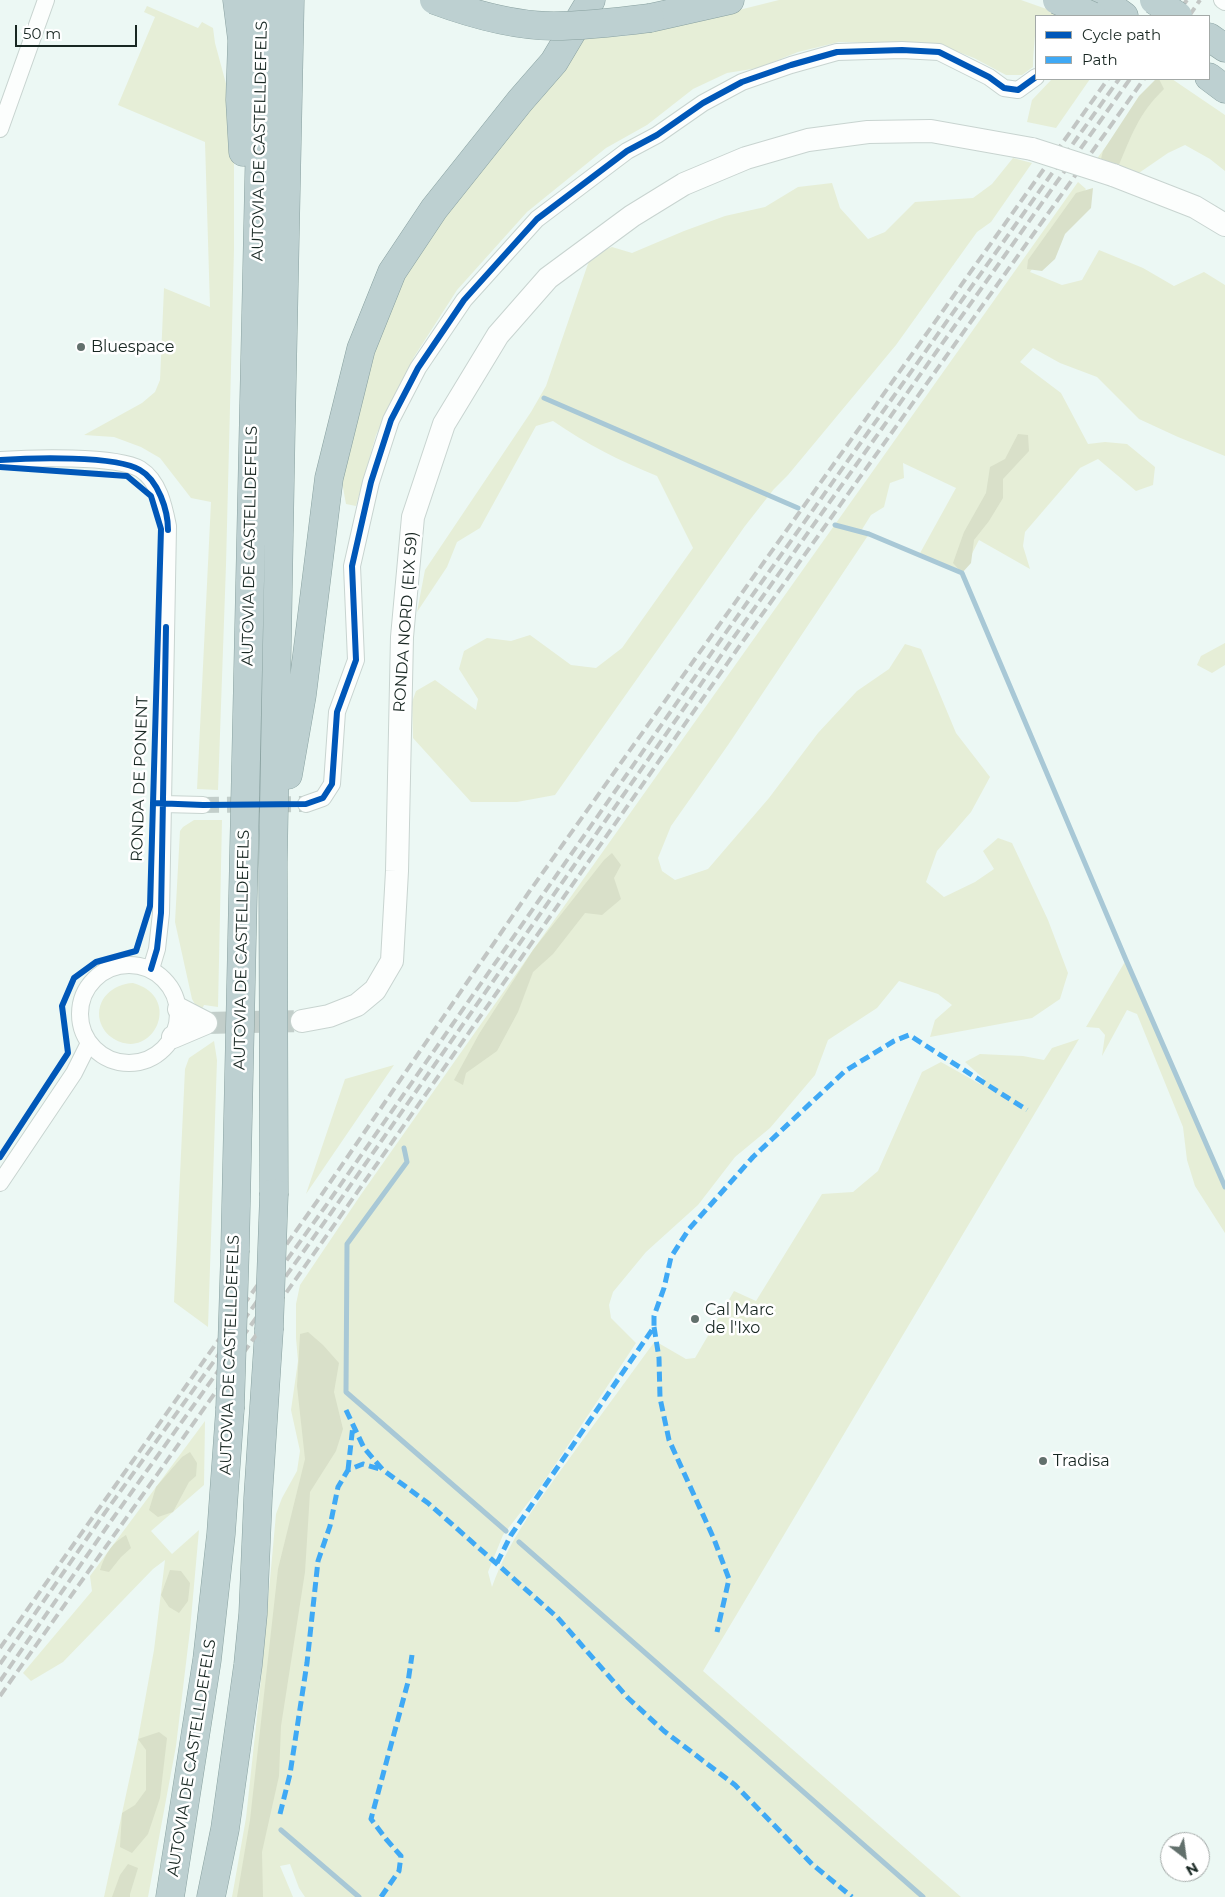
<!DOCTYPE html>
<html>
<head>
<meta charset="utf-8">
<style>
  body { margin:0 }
  #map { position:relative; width:1225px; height:1897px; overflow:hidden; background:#ecf8f4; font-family:Montserrat,sans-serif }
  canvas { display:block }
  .legend { position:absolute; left:1035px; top:15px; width:175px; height:65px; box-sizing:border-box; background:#fff; border:1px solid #a3a9a7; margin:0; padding:6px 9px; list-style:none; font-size:15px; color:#182722 }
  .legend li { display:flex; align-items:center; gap:10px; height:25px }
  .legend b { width:25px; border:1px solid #a3a9a7 }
  .north { position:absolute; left:1160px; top:1832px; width:50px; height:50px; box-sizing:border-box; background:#fff; border:1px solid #a3a9a7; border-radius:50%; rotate:150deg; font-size:14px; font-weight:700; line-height:20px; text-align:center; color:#182722 }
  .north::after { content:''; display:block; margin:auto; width:18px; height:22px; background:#62706c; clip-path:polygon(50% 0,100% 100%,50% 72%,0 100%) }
  .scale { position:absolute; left:15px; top:25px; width:122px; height:22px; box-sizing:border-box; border:2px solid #182722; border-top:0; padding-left:6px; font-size:15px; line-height:18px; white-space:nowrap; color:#182722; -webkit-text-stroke:4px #fff; paint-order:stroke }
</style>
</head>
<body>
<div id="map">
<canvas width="1225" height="1897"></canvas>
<ul class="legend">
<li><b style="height:6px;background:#0057b8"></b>Cycle path</li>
<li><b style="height:6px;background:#3fa9f5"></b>Path</li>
</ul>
<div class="north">N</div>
<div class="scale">50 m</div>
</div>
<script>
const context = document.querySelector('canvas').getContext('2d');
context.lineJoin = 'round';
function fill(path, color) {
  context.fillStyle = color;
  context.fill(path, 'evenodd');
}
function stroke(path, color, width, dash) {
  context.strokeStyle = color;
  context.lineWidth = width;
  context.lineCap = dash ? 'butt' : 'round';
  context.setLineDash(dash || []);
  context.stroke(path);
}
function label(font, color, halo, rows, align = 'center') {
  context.font = font + ' Montserrat,sans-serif';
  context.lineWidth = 5;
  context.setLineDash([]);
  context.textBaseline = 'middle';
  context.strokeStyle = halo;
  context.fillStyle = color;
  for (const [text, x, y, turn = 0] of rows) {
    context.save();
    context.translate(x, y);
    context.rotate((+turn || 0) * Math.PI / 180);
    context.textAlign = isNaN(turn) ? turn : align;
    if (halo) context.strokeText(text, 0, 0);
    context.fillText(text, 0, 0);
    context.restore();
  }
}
fill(new Path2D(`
  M779 0H1021L1055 12 1054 16H1036C1036 34 1033 50 1033 67L1022 75H1006L974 58 938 44 839 42 798 52 758 68 727 73 693 89 647 125 606 148 527 212 457 290 414 357 376 435 356 506 346 504 341 477 375 336 418 252 581 38 625 36 663 29Z
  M147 6 198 28 202 22 213 28 215 43 232 106 234 155V249L226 565 218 790 197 789 211 502 191 498 160 458 141 447 114 437 84 435 142 403 155 392 160 380 164 288 210 307 205 142 118 105 155 17 144 12Z
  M1052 79H1090L1056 128 1027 122 1032 100Z
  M1156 79H1172L1225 115V171L1210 159 1185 145 1168 153 1136 175 1093 164Z
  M1013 158 1032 163 991 222 977 232 896 345 788 475 774 489 745 526 555 795 517 802H471L413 738 412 702 416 691 435 680 476 710 478 699 459 669 464 651 487 638 511 641 530 635 571 665 596 668 622 648 693 548 657 476C618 460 588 445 553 421L536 426 480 528 457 542 447 567 417 612 425 570 531 412 546 386 591 255 612 247 632 253 684 231 725 216 765 207 798 187 832 183 840 208 868 239 885 232 915 202 973 198 992 184Z
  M1078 182 1086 189 1030 272 1062 285 1082 280 1099 250 1143 268 1174 286 1204 272 1225 285V456L1178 437 1139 419 1097 377 1060 363 1033 348 1020 362 1061 393 1088 444 1105 442 1127 444 1155 467 1153 485 1136 491 1098 459 1080 468 1025 532 1023 546 1030 569 979 540 962 573 919 555 956 488 903 463 904 478 890 483 884 507 871 515 861 531 869 534 728 745 671 826 658 858 662 871 675 880 708 869 769 798 818 733 857 691 889 669 905 644 921 649 956 733 990 777 971 812 937 851 926 882 944 897 975 882 994 869 983 851 998 838 1012 843 1048 920 1068 973 1060 999 1032 1018 930 1037 935 1020 952 1005 938 994 899 981 877 1008 828 1040 815 1075 770 1128 735 1157 698 1205 646 1252 613 1292 609 1305 611 1318 636 1343 541 1486 503 1535 488 1572 492 1587C508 1541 540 1499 569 1459 597 1420 626 1381 655 1341L686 1359 695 1358 734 1291 756 1301 822 1194 853 1192 878 1171 922 1072 941 1062 980 1084 983 1078 965 1062 980 1054 1023 1056 1044 1060 1052 1048 1079 1039 703 1671 961 1897H305L299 1888 290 1864 280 1866 293 1897H232L246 1818 260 1689 276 1514 282 1498 297 1471 300 1451 291 1410 298 1361 296 1338V1304L300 1285 362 1193 533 950Z
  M1225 643V665L1212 673 1197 665 1201 656Z
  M194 820H222L218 1007 204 1005 202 1009 196 1006 192 999 175 922 180 831 183 827Z
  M1126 960 1225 1187V1233L1195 1186 1187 1160 1183 1127 1137 1014 1127 1010 1102 1056 1105 1035 1099 1028 1086 1027Z
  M133 983C184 997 153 1062 114 1039 107 1035 102 1028 100 1021 95 999 113 984 133 983Z
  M214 1041 217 1060 208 1327 174 1302 185 1069 189 1058Z
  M394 1065 306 1194 345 1079Z
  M205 1421 204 1485 151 1531 172 1554 199 1530 190 1630 176 1746 148 1897H104L138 1739 154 1650 165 1560 153 1569 63 1662 31 1681 23 1673 92 1591 90 1576Z`), '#e6eed7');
fill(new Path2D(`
  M1156 79H1159L1164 89C1138 114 1132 135 1118 167L1098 171 1103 151 1139 96Z
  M1093 188 1091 208 1065 234 1055 259 1042 271 1027 269 1028 260 1076 193Z
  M1018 434 1028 435 1029 451 1003 479V498L989 521 974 540 971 563 962 573 953 563 964 532 986 493 990 467 1005 459Z
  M612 853 621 865 614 878 621 899 602 915 585 913 553 954 533 972 518 1012 497 1051 466 1073 463 1085 454 1080 479 1034 533 950 604 860Z
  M308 1332 323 1345 339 1363 334 1392 343 1429 336 1451 310 1492 305 1572 281 1726 279 1776 262 1852 263 1897H237L250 1820 278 1569 305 1459 297 1386 300 1334Z
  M190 1452 197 1463 196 1476 189 1482 173 1512 158 1517 149 1510 156 1487 182 1457Z
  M126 1535 131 1548 121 1557 109 1572 100 1570C105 1554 112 1543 126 1535Z
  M170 1570 181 1571 190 1583 188 1601 179 1613 169 1607 161 1595Z
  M159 1732 167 1738 160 1798 148 1834 132 1853 120 1847 122 1813 135 1805 146 1790V1750L138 1739Z
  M128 1864 138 1868 130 1894V1897H112L120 1875Z`), '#d9e0c9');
stroke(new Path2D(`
  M544 398 798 508
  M835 525 869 534 962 573 1126 960 1225 1187
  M404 1148 407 1162 347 1244 346 1392 506 1531
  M519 1542 923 1897
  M281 1830 359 1897`), '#a8c8d6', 5);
stroke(new Path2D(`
  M203 805 306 804`), '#c2ceca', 16, [16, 8]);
stroke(new Path2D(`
  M206 1023 302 1021`), '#c2ceca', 22, [22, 11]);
const minor = new Path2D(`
  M1222 0 1225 2
  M0 129 46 0
  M0 460C30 458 115 455 140 469 159 481 164 506 168 526L161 913 157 949 151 969
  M163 804 203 805
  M306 804 323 798 332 784 337 712 356 660 352 566 371 482 391 420 418 368 464 300 537 219 627 151 657 135 703 103 742 82 791 65 837 52 902 50 939 52 989 77 1004 88 1018 90 1036 77
  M80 1014a49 49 0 1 1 98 0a49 49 0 1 1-98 0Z
  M0 1183 74 1073 89 1043`);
const secondary = new Path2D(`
  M1113 175 1195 207 1225 225
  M179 1009 206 1023
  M302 1021 329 1016 357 1005 375 990 392 961 397 871 402 637 413 517 444 424 498 335 548 278 632 216 684 184 746 158 808 140 868 132 931 131 1032 149
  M173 1037 206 1023`);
const motorway = new Path2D(`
  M237 0 242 40 240 100 243 152
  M1102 0 1124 16
  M650 18 730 0
  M1209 37 1225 48
  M1209 77 1225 89
  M288 775 302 695 329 478 361 349 392 272 434 209 520 101 554 62 591 0
  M274 1193 273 863 281 426 290 0
  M235 1250 263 0
  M170 1897 207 1660 221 1534 230 1409
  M211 1897 225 1829 248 1665 253 1614 258 1498 269 1330`);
stroke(minor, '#c8d4d0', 18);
stroke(secondary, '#c8d4d0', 24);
stroke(motorway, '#89a1a0', 29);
stroke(minor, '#fcfefd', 16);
stroke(secondary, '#fcfefd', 22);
stroke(motorway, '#bdd0d1', 28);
stroke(new Path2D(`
  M1152 16 1164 0
  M1163 16 1175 0
  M1175 16 1187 0
  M1189 16 1200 0
  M0 1648 318 1200 529 892 1108 79
  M0 1664 104 1514 325 1207 722 638 1119 79
  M0 1681 111 1521 331 1213 729 644 1130 79
  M0 1696 337 1221 736 651 1144 79`), '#c2c6c4', 4, [10, 5]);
const secondaryBridge = new Path2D(`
  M1032 149 1113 175`);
const motorwayBridge = new Path2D(`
  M434 0C472 14 513 26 554 26 586 26 618 22 650 18
  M1057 0 1092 16
  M1154 0 1178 16
  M269 1330 274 1193
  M230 1409 235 1250`);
stroke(secondaryBridge, '#c8d4d0', 24, []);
stroke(motorwayBridge, '#89a1a0', 29, []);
stroke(secondaryBridge, '#fcfefd', 22);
stroke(motorwayBridge, '#bdd0d1', 28);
stroke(new Path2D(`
  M654 1327 659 1358 660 1398 669 1440 714 1539 729 1579 717 1632
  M346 1410 364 1448 383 1470 428 1503 557 1617 628 1698 664 1731 735 1785 812 1864 852 1897
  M348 1470 353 1425
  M497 1563 511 1535 654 1327V1316L664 1288 671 1257 689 1229 753 1157 845 1071 894 1041 909 1035 1027 1110
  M280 1814 290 1774 307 1663 318 1561 330 1526 338 1487 348 1470 363 1464 383 1470
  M381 1897 399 1871 401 1856 386 1839 371 1819 408 1682 412 1655`), '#3fa9f5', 5, [10, 5]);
stroke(new Path2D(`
  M0 460C30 458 116 455 140 470 158 480 168 510 168 530
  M0 467 127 476 151 496 161 529 150 906 136 951 96 962 74 978 62 1006 68 1053 0 1157
  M153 803 203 805 306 804 323 798 332 784 337 712 356 660 352 566 371 482 391 420 418 368 464 300 537 219 627 151 657 135 703 103 742 82 791 65 837 52 902 50 939 52 989 77 1004 88 1018 90 1036 77
  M151 969 157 949 161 913 166 627`), '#0057b8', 6);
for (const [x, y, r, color] of [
  [81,347,5,"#62706c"],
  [695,1319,5,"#62706c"],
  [1043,1461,5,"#62706c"]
]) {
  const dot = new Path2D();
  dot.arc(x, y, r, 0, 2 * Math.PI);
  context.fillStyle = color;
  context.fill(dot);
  stroke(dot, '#fff', 2);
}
label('16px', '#182722', '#fff', [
  ["AUTOVIA DE CASTELLDEFELS",260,141,-89],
  ["AUTOVIA DE CASTELLDEFELS",250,546,-89],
  ["RONDA NORD (EIX 59)",406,622,-86],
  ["RONDA DE PONENT",140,779,-88],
  ["AUTOVIA DE CASTELLDEFELS",242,950,-89],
  ["AUTOVIA DE CASTELLDEFELS",230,1355,-88],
  ["AUTOVIA DE CASTELLDEFELS",192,1758,-81]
]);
label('16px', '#182722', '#fff', [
  ["Bluespace",91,347],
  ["Cal Marc",705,1310],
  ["de l'Ixo",705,1328],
  ["Tradisa",1053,1461]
], 'left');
</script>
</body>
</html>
